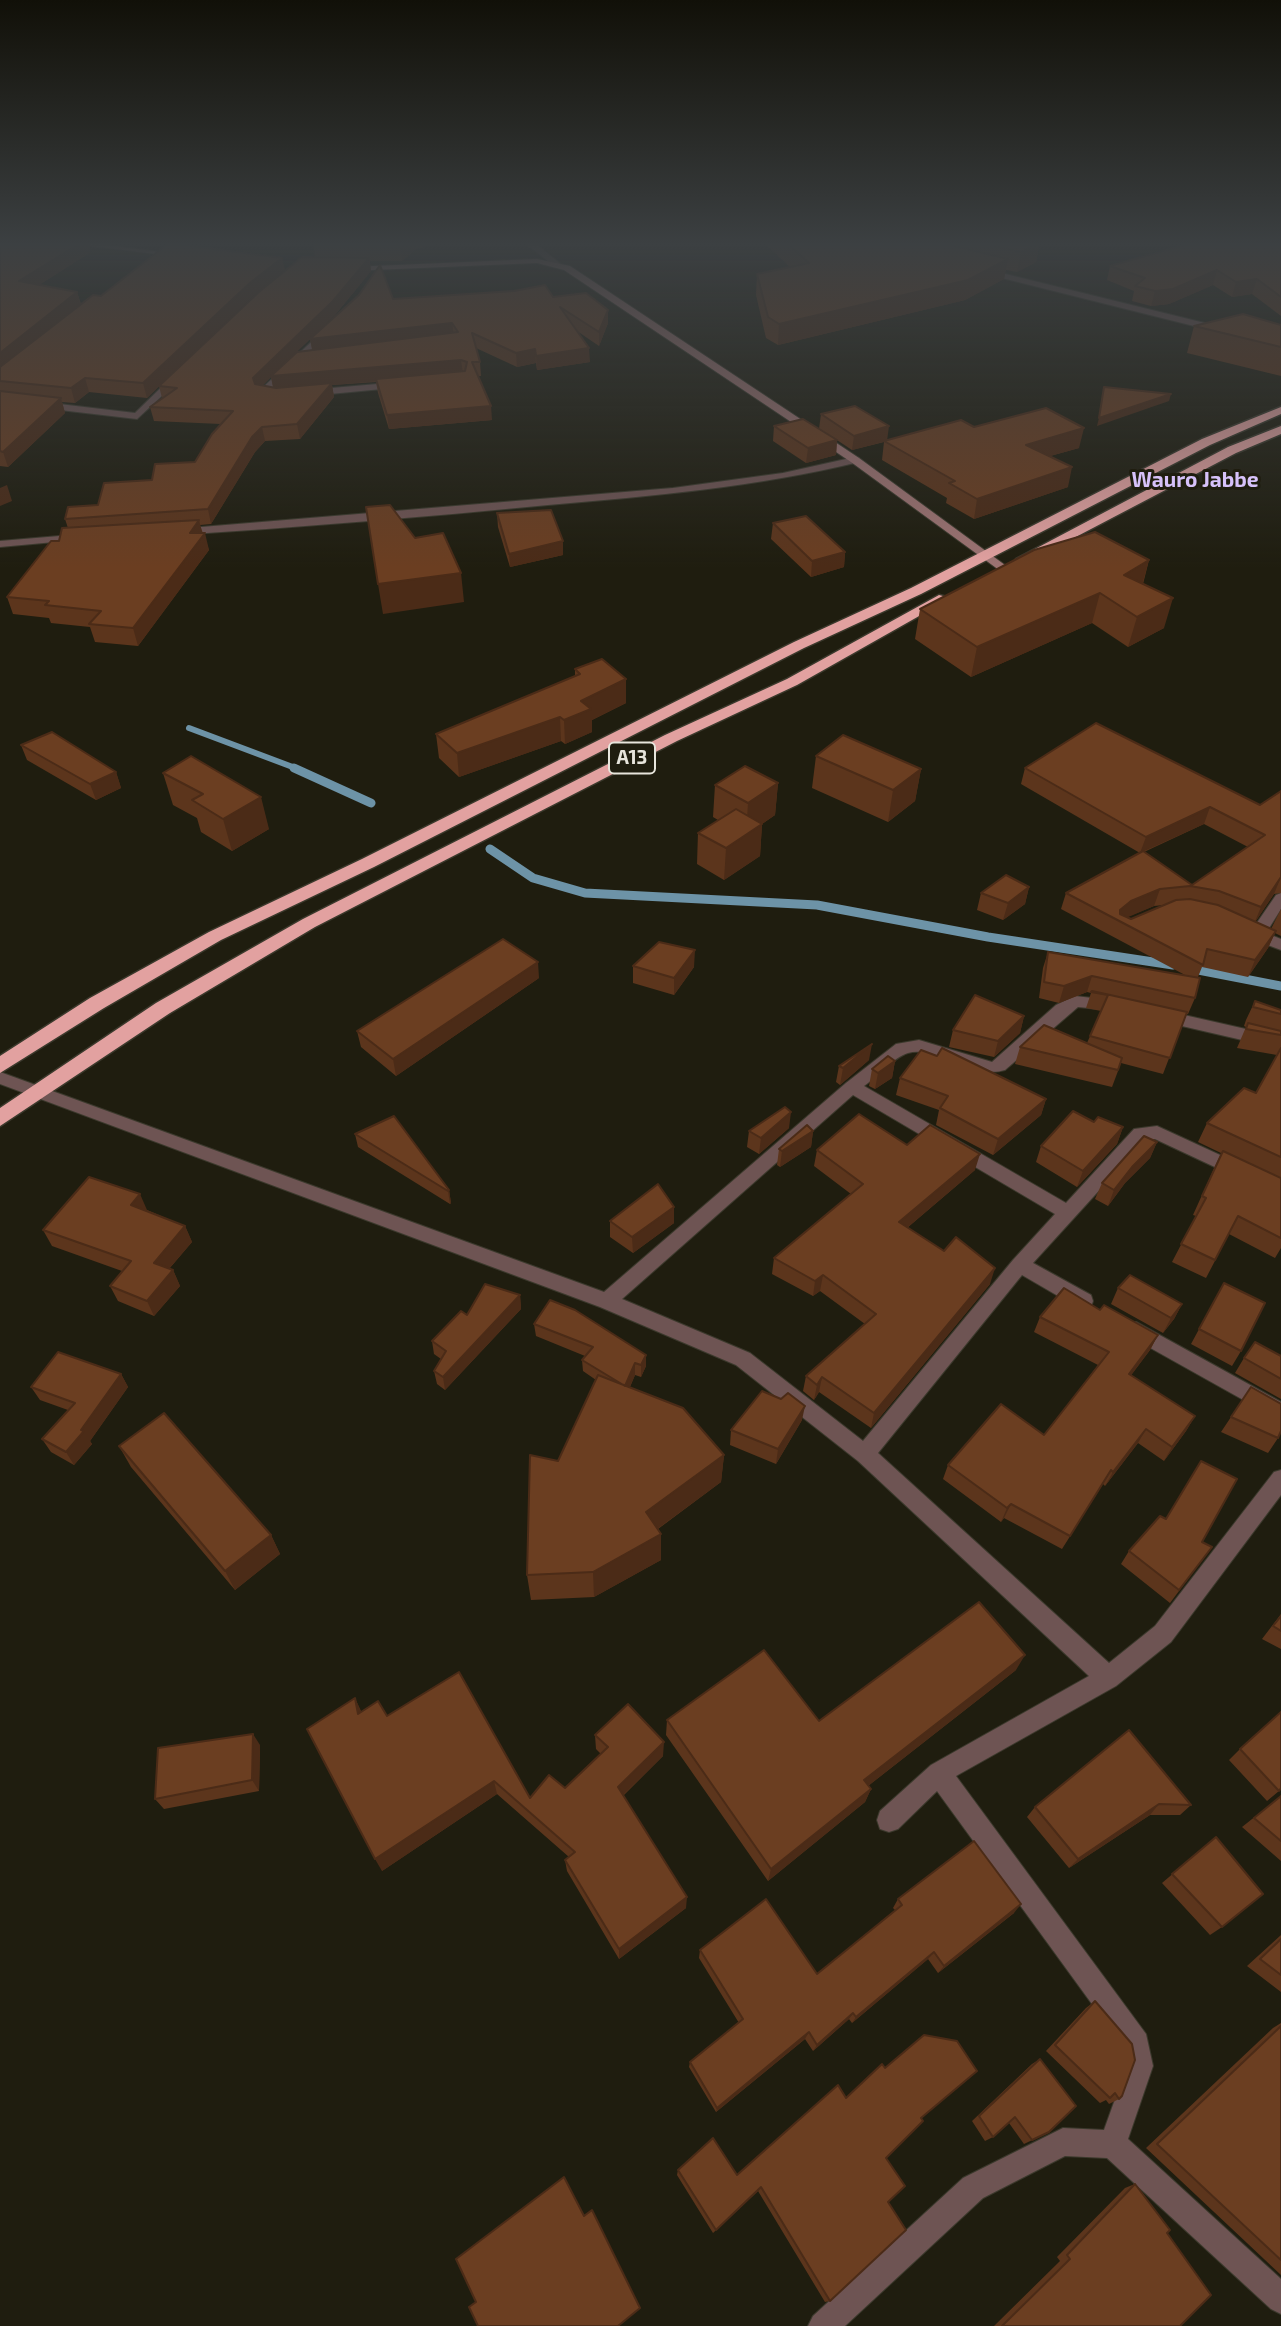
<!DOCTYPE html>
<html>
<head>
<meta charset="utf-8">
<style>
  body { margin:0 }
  canvas { display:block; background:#1f1d0f }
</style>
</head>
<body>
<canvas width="1281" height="2326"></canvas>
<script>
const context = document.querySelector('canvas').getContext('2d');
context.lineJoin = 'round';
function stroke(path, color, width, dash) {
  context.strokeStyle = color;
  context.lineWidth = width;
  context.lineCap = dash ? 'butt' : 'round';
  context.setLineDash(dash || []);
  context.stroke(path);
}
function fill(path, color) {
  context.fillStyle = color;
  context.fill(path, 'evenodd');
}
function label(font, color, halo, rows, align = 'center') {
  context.font = font + ' "Exo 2",sans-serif';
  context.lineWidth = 6;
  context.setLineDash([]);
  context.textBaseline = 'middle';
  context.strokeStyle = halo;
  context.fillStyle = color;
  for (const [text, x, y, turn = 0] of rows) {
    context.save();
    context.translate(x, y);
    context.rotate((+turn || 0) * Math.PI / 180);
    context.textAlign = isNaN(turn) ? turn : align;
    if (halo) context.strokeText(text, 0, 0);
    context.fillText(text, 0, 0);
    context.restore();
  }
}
stroke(new Path2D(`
  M189 728 298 769`), '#6d93a7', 6);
stroke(new Path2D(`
  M294 768 371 803
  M490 849 533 878 585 893 817 905 988 937 1173 965
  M1188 968 1281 986`), '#6d93a7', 9);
const street = new Path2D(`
  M524 242H533L561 264 554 266Z
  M981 268 1225 328 1226 330 1222 333 978 272Z
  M324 330 331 332 268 393 277 395V399L258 396V392Z
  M173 376 181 378 137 419 0 403V397L135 413Z
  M400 382 403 383V387L309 396 304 393 309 390Z
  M855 457 859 458V462C756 487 653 496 548 505 425 517 301 527 177 535L172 532 177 529 673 488 783 473Z
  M83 534 88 537 87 539 0 547V541Z
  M1281 893V909L1266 933 1281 939V950L1252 939 1241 931 1244 927H1254L1276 895Z
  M1075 996 1110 1000 1118 1005 1110 1010 1078 1007 1005 1070C973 1080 936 1045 908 1053 894 1057 877 1077 864 1086L1066 1203 1134 1129 1157 1126 1281 1183V1198L1155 1139 1145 1140 1033 1263 1091 1295 1093 1301 1091 1307 1084 1309 1077 1307 1022 1275 878 1453 1109 1663 1155 1626 1274 1472 1281 1470V1495L1171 1642 1116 1686 956 1776 1146 2034 1153 2066 1128 2139 1281 2279V2314L1271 2309 1107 2158 1065 2156 983 2198 845 2326H808L813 2316 963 2178 1063 2128 1104 2130 1127 2066 1124 2048 937 1791 898 1829 889 1832 880 1829 877 1820 880 1811 931 1765 1089 1676 858 1461 736 1365 600 1307 0 1084V1072L604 1292 846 1083 896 1044 919 1040 992 1062 1056 1005ZM853 1095 1055 1214 1013 1260 863 1441 750 1353 622 1299Z
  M1162 1010 1281 1037V1049L1156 1020 1154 1016Z
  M1136 1322 1281 1402V1421L1129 1336 1126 1330 1129 1324Z`);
const secondary = new Path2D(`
  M60 242H84L183 255 179 257Z
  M537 259 570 266 859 458 1009 568 999 570 851 462 564 270 537 263 350 271 346 269 350 267Z`);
const highway = new Path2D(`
  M1281 407V414L1210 445 921 594 804 648 374 867 221 940 104 1008 0 1073V1056L90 998 209 932 362 859 794 642 911 588 1202 439Z
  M1281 426V434L1236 453 1028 562 1016 559 1228 447Z
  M939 595 951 598 797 685 677 741 315 927 170 1013 0 1126V1108L156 1003 303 919 665 735 787 679Z`);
stroke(street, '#3b392c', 2);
stroke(secondary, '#3b392c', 2);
stroke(highway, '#3b392c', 3);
fill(street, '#6e5453');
fill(secondary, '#9d7372');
fill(highway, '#e2a1a0');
fill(new Path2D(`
  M0 242 91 252 39 285 77 292 81 304 101 296 282 258 285 271 315 257 313 242H442L416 249 402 261H370L371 271 335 315 296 352 312 350 310 339 393 299 553 297 608 323 599 346 577 331 590 362 537 370 536 363 517 367 476 348 480 362 481 376H478L492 420 389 429 378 393 376 382 332 385 334 397 300 439 265 441 255 452 211 524 200 525 209 550 138 646 95 642 90 627 51 623 49 618 13 614 7 597 59 541 68 528 65 519 195 462 221 424 154 421 150 407 162 398 159 386 147 398 89 392 75 403 62 402 65 413 8 467 0 466ZM274 280 184 362 253 296ZM271 377 273 388 262 386Z
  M120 242H152L150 244Z
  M763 242H1044L1040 243 1036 262 1017 272 1006 270 1004 279 965 300 778 345 766 338 756 295 757 274 790 267Z
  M1281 242V316L1252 294 1232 297 1213 285 1169 304 1151 306 1132 301 1134 291 1107 280 1110 266Z
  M1281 325V376L1187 353 1194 326Z
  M821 414 887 440 974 427 1079 448 1050 456 1068 487 974 519 946 503 947 498 882 460 884 442 852 450 837 440 836 455 806 463 773 441 774 426 819 429Z
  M497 513 563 541V555L510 567 498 527Z
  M773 523 845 552 844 567 811 577 771 539Z
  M1149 560 1143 584 1164 628 1128 647 1092 623 971 677 915 639 920 609Z
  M575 669 626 679V703L592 720V732L565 744 561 741 459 777 439 758 436 734 575 676Z
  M21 745 116 772 121 788 96 800 27 760Z
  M816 756 921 769 915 801 888 822 812 788Z
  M1025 768 1260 805 1281 791V893L1274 894 1255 922 1271 929 1281 909V936L1275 933 1268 948 1248 977 1202 967 1198 977 1195 998 1188 1014H1186L1163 1074 1121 1063 1112 1087 1015 1064 1020 1047 1087 1043 1101 1011 1086 1008 1091 993 1087 992 1059 1003 1039 998 1043 968 1048 952 1185 975 1061 909 1066 893 1140 853 1021 784ZM1204 824 1248 847 1192 885 1144 852ZM1164 905 1131 919 1127 917 1154 906Z
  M163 773 269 829 232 851 201 832 197 818 173 805Z
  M778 783 775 815 762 824 760 856 724 880 697 864 698 833 718 820 713 817 715 785Z
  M1029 887 1025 904 1003 920 977 910 981 893Z
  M633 966 694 967 674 995 633 983Z
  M539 978 396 1076 361 1047 357 1031Z
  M1255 1001 1281 1010V1248L1275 1258 1229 1234 1206 1278 1172 1262 1196 1216 1193 1215 1221 1153 1198 1142 1207 1123 1256 1093 1277 1055 1237 1048 1246 1027 1244 1026 1246 1020Z
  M1024 1016 1020 1033 994 1057 949 1047 953 1030Z
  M869 1060 840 1085 836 1082 839 1066Z
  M895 1061 892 1078 875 1089 869 1086 872 1069Z
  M900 1078 1046 1099 1041 1115 993 1155 936 1125 939 1110 896 1095Z
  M1094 1122 1123 1127 1117 1144 1077 1187 1036 1162 1041 1146Z
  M789 1128 759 1154 747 1147 749 1131Z
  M813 1131 811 1147 780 1167 777 1165 779 1149Z
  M355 1134 449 1190 451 1203 450 1204 358 1147Z
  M1157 1142 1150 1158 1125 1183 1108 1206 1095 1199 1102 1183Z
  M907 1145 975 1170 907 1228 990 1284 871 1428 819 1392 814 1400 803 1391 806 1376 865 1324 820 1291 813 1296 772 1274 774 1258 851 1194 814 1166 817 1150Z
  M147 1210 185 1226 192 1242 169 1269 173 1270 180 1286 154 1316 118 1301 110 1286 122 1271 52 1246 43 1230Z
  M610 1221 674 1223 633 1253 610 1237Z
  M1224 1283 1241 1351 1232 1366 1191 1344Z
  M1118 1288 1182 1304 1174 1319 1163 1333 1111 1304Z
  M520 1295 521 1309 445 1390 437 1384 434 1371 441 1359 434 1354 432 1341 467 1315Z
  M1100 1310 1158 1335 1150 1350 1131 1375 1195 1416 1186 1431 1164 1461 1138 1443 1105 1486 1103 1484 1062 1549 1004 1518 1001 1522 943 1479 948 1465 1044 1435 1098 1365 1034 1332 1040 1317Z
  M534 1324 646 1366 641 1377 635 1375 630 1387 724 1455 721 1482 658 1529 661 1560 594 1597 531 1600 527 1575 596 1380 583 1371 582 1360 585 1356 536 1336Z
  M1281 1356V1399L1235 1373 1244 1358Z
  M121 1374 128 1387 90 1441 92 1444 74 1465 51 1452 42 1439 68 1410 40 1400 31 1387Z
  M1251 1387 1278 1438 1268 1453 1221 1432Z
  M802 1420 776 1464 730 1445 731 1430Z
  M119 1446 271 1535 280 1554 235 1590 131 1467Z
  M1202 1542 1212 1547 1170 1603 1121 1564 1129 1551Z
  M1281 1614V1649L1262 1639Z
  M1016 1670 868 1786 871 1789 865 1802 768 1881 666 1735 667 1720 819 1721Z
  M355 1698 361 1712 387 1716 530 1798 565 1788 601 1754 596 1749 595 1735 663 1756 623 1796 686 1908 619 1959 567 1871 565 1860 569 1857 497 1794 382 1871Z
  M1129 1730 1191 1805 1180 1815H1150L1069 1868 1027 1817 1035 1807Z
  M260 1745 259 1791 164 1809 155 1799Z
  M1240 1749 1279 1791 1267 1801 1229 1760Z
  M1281 1796V1861L1242 1827Z
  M1216 1837 1222 1927 1210 1935 1162 1883Z
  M898 1899 1014 1913 938 1973 928 1959 852 2023 849 2019 813 2051 805 2039 716 2112 689 2067 690 2062 739 2023 699 1958 700 1950 817 1974 895 1910 893 1908Z
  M1281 1935V1992L1247 1966Z
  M1095 2001 1119 2099 1109 2104 1106 2100 1100 2103 1046 2051 1086 2008Z
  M1281 2023V2275L1146 2148 1273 2028Z
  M1040 2059 1049 2132 1024 2144 1009 2123 993 2137 985 2141 972 2121 1032 2064Z
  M846 2098 921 2118 886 2158 888 2202 830 2301 825 2302 758 2191 713 2233 677 2175 678 2170 737 2175Z
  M1135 2184 1167 2233 1180 2326H994L1060 2261 1057 2257 1125 2188Z`), '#5c351c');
fill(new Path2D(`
  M82 242H88L91 252 23 295 19 281Z
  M400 242H442L416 249 402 261Z
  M1002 242H1044L1040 243 1036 262 1017 272 1021 252Z
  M282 258 285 271 253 296 147 398 143 383 251 282Z
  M369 258 371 271 335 315 272 376 461 360 463 374 332 385 334 397 300 439 297 424 274 390 271 377 255 392 253 378Z
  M1008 259 1004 279 965 300 778 345 779 324Z
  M1217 270 1213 285 1169 304 1151 306 1155 291Z
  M1257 279 1252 294 1232 297 1236 282Z
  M77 292 81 306 0 372V353Z
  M608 310V323L599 346V332Z
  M452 323 454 336 313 352 310 339Z
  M589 348 590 362 537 370 536 356Z
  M535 349 536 363 517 367 516 353Z
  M85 378 89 392 75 403 71 388Z
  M1171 394 1169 401 1097 426 1099 418Z
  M61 398 65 413 8 467 3 452Z
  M491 406 492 420 389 429 387 415Z
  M889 426 887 441 852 450 854 436Z
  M262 427 265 441 255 452 211 524 208 509 252 437Z
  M1084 428 1079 448 1022 464 1026 445Z
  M837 440 836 455 806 463 808 448Z
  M1072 467 1068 487 974 519 977 499Z
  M7 485 12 501 0 506V488Z
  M199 520 203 536 205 533 209 550 138 646 133 628Z
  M563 541V555L510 567 509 554Z
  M845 552 844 567 811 577 812 561Z
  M1149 560 1141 589 1116 604 1124 575Z
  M461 573 464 602 383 614 378 584Z
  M1100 593 1092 623 971 677 977 647Z
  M1173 598 1164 628 1128 647 1137 617Z
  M626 679V703L592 720V732L565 744 564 720 581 701Z
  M560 717 561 741 459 777 457 753Z
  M921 769 915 801 888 822 893 790Z
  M116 772 121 788 96 800 90 784Z
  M778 783 775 815 746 835 748 803Z
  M261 797 269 829 232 851 223 819Z
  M1210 807 1204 824 1140 853 1146 837Z
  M762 824 760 856 724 880 726 848Z
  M1281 877 1274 894 1254 924 1261 907Z
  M1029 887 1025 904 1003 920 1008 903Z
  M1160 889 1154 906 1126 918 1121 921 1120 910 1131 901Z
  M1276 931 1268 948 1248 977 1255 960Z
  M695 950 694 967 674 995V978Z
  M538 962 539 978 396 1076 393 1059Z
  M1092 976 1087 992 1059 1003 1064 986Z
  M1024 1016 1020 1033 994 1057 998 1041Z
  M872 1044 869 1060 840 1085 843 1068Z
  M895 1061 892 1078 875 1089 878 1073Z
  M1046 1099 1041 1115 993 1155 998 1139Z
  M791 1112 789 1128 759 1154 761 1138Z
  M1123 1127 1117 1144 1077 1187 1083 1171Z
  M813 1131 811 1147 780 1167 782 1151Z
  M1157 1142 1150 1158 1125 1183 1108 1206 1114 1190 1132 1167Z
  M980 1154 975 1170 895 1238 899 1222Z
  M449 1190 451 1203 450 1204 448 1191Z
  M140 1194 147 1210 138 1221 131 1205Z
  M674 1207V1223L633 1253 632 1237Z
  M185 1226 192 1242 161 1278 154 1263Z
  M995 1268 990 1284 871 1428 874 1413Z
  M173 1270 180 1286 154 1316 147 1301Z
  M823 1275 820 1291 813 1296 815 1281Z
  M520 1295 521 1309 445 1390 443 1377Z
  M1182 1304 1174 1319 1163 1333 1171 1318Z
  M1158 1335 1150 1350 1121 1389 1129 1374Z
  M646 1355V1366L641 1377V1365Z
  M635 1363V1375L625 1398V1386Z
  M121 1374 128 1387 90 1441 92 1444 74 1465 66 1452Z
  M822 1377 819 1392 814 1400 817 1385Z
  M805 1406 802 1420 776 1464 778 1449Z
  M1195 1416 1186 1431 1164 1461 1172 1447Z
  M1146 1429 1138 1443 1105 1486 1113 1472Z
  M724 1455 721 1482 645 1538 646 1512Z
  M1011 1504 1004 1518 1001 1522 1007 1508Z
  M661 1534V1560L594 1597 593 1572Z
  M271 1535 280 1554 235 1590 225 1571Z
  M1025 1655 1016 1670 859 1793 864 1780Z
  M355 1698 362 1713 358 1714Z
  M253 1734 260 1745 259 1791 252 1780Z
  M664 1742 663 1756 618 1800V1787Z
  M494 1781 497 1794 382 1871 375 1859Z
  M871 1789 865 1802 768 1881 771 1869Z
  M1159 1804 1150 1815 1069 1868 1078 1859Z
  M687 1897 686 1908 619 1959V1949Z
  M1021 1904 1014 1913 938 1973 944 1966Z
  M934 1952 928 1959 852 2023 856 2017Z
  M853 2013 849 2019 813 2051 817 2045Z
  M809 2032 805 2039 716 2112 717 2108Z
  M761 2187 758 2191 713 2233 716 2230Z`), '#4b2b17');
const building = new Path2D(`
  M0 242H82L19 281 77 292 0 353Z
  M786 242H938L1008 259 968 280 779 324 768 317 757 274 809 263Z
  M977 242H1039L1021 252Z
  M1195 242H1281V297L1257 279 1236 282 1217 270 1173 289 1155 291 1135 286 1145 278 1110 266Z
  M169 243 282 258 251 282 143 383 85 378 71 388 0 381V367L93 295 101 296Z
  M302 257 369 258 333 301 253 378 255 384 276 388 332 383 297 424 262 427 252 437 208 509 65 519 68 507 98 505 104 483 152 480 155 464 195 462 212 434 233 411 150 407 177 388 159 386 260 291Z
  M380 265 393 299 514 291 545 285 553 297 586 293 608 310 599 332 560 307 589 348 536 356 535 349 516 353 472 333 480 362H472L491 406 387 415 376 379 465 371 467 362 461 360 271 376 297 352 458 332 452 323 310 339 359 295Z
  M1243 314 1281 325V347L1194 326Z
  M1104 387 1171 394 1099 418Z
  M0 391 61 398 3 452 0 451Z
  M855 406 889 426 854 436 821 414Z
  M1046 408 1084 428 1026 445 1072 467 977 499 949 483 955 481 884 441 961 420 974 427Z
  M803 419 837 440 808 448 774 426Z
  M390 505 415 538 443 533 461 573 378 584 366 507Z
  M551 510 563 541 509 554 497 513Z
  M806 516 845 552 812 561 773 523Z
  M199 520 190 533H205L133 628 89 624 101 611 45 605 49 601 7 597 51 541H59L62 528Z
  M1095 532 1149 560 1124 575 1173 598 1137 617 1100 593 977 647 920 609 1034 550Z
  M602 659 626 679 581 701 591 709 564 720 560 717 457 753 436 734 580 674 575 669Z
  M1096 723 1260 805 1281 791V877L1261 907 1219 891 1190 886 1160 889 1131 901 1120 910V914L1131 919 1176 900 1190 899 1218 905 1276 931 1255 960 1207 949 1203 965 1066 893 1143 851 1192 885 1265 835 1210 807 1146 837 1025 768Z
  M52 732 116 772 90 784 21 745Z
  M843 735 921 769 893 790 816 756Z
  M191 756 261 797 223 819 192 800 203 794 163 773Z
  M745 766 778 783 748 803 715 785Z
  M736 809 762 824 726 848 698 833Z
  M1006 875 1029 887 1008 903 981 893Z
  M503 939 538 962 393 1059 357 1031Z
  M659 942 695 950 674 978 633 966Z
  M1048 952 1200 978 1195 998 1092 976 1064 986 1044 982Z
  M1092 991 1187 1012 1170 1058 1090 1036 1108 995 1091 992Z
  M975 995 1024 1016 998 1041 953 1030Z
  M1255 1001 1281 1010V1014L1253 1007Z
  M1248 1023 1281 1031V1035L1246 1029Z
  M1044 1025 1122 1058 1118 1070 1020 1047Z
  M872 1044 843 1068 839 1066Z
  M942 1048 1046 1099 998 1139 940 1108 948 1096 900 1078 921 1050 937 1056Z
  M1281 1048V1157L1207 1123 1244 1088 1256 1093Z
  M888 1056 895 1061 878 1073 872 1069Z
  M785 1107 791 1112 761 1138 749 1131Z
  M1073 1111 1094 1122 1098 1117 1123 1127 1083 1171 1041 1146Z
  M859 1114 907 1145 930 1125 980 1154 899 1222 944 1251 956 1237 995 1268 874 1413 822 1377 817 1385 806 1376 876 1314 823 1275 815 1281 774 1258 863 1184 817 1150Z
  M394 1116 449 1190 448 1191 355 1134Z
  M807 1125 813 1131 782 1151 779 1149Z
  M1144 1136 1157 1142 1132 1167 1114 1190 1102 1183Z
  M1223 1151 1281 1178V1238L1238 1216 1215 1260 1181 1244 1206 1198 1202 1196Z
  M89 1177 140 1194 131 1205 185 1226 154 1263 173 1270 147 1301 110 1286 131 1261 43 1230Z
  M658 1184 674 1207 632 1237 610 1221Z
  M1130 1275 1182 1304 1171 1318 1118 1288Z
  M1224 1283 1265 1303 1241 1351 1199 1329Z
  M485 1284 520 1295 443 1377 434 1371 446 1351 432 1341 461 1311 467 1315Z
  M1064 1288 1100 1310 1104 1305 1158 1335 1129 1374 1195 1416 1172 1447 1146 1429 1113 1472 1111 1470 1070 1536 1011 1504 1007 1508 948 1465 1001 1404 1044 1435 1109 1352 1040 1317Z
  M550 1300 575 1310 646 1355 641 1365 635 1363 625 1386 582 1360 593 1347 534 1324Z
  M1255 1342 1281 1356V1379L1244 1358Z
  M58 1352 121 1374 81 1430 84 1431 66 1452 42 1439 75 1403 31 1387Z
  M598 1375 683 1408 724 1455 646 1512 661 1534 593 1572 527 1575 530 1455 558 1461Z
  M1251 1387 1281 1404V1431L1278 1438 1231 1417Z
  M762 1391 781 1399 788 1393 805 1406 778 1449 731 1430Z
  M164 1413 271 1535 225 1571 119 1446Z
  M1201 1461 1237 1479 1202 1542 1212 1547 1179 1590 1129 1551 1160 1516 1166 1519Z
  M979 1602 1025 1655 864 1780 871 1789 771 1869 667 1720 764 1650 819 1721Z
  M1281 1616V1631L1273 1626Z
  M459 1672 530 1798 549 1775 565 1788 608 1747 595 1735 628 1704 664 1742 618 1787 687 1897 619 1949 565 1860 575 1852 494 1781 375 1859 307 1729 355 1698 358 1714 378 1701 387 1716Z
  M1281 1712V1788L1279 1791 1240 1749Z
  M1129 1730 1191 1805 1159 1804 1078 1859 1035 1807Z
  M253 1734 252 1780 155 1799 158 1748Z
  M1281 1796V1841L1254 1818Z
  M1216 1837 1263 1894 1222 1927 1172 1874Z
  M974 1841 1021 1904 944 1966 934 1952 856 2017 853 2013 817 2045 809 2032 717 2108 690 2062 743 2019 700 1950 766 1899 817 1974 902 1905 898 1899Z
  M1281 1939V1975L1260 1959Z
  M1095 2001 1132 2044 1135 2060 1122 2096 1119 2099 1115 2093 1110 2098 1055 2045Z
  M1281 2026V2260L1157 2144Z
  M924 2035 957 2041 977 2071 921 2118 923 2121 886 2158 905 2186 888 2202 906 2230 830 2301 761 2187 716 2230 678 2170 713 2138 737 2175 838 2085 846 2098 882 2064 885 2068Z
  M1040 2059 1076 2106 1049 2132 1032 2140 1015 2117 993 2137 979 2116Z
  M564 2177 584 2216 592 2210 640 2308 618 2326H478L469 2307 476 2302 456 2259Z
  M1135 2184 1170 2230 1167 2233 1211 2295 1180 2326H1002L1070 2259 1067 2255Z`);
fill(building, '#6b3e21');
stroke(building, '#4b2b17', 2);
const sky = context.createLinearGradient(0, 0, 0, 568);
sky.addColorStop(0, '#111008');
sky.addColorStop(0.43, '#3c4042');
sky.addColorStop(1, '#3c404200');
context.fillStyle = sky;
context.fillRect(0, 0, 1281, 568);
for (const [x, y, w] of [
  [632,758,46]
]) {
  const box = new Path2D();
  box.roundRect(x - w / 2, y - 15.5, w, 31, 5);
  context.fillStyle = '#1f1d0f';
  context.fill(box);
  stroke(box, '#e7e5dc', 2);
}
label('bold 19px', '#e7e5dc', null, [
  ["A13",632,758]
]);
label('bold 21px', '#d6c1f9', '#1f1d0f', [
  ["Wauro Jabbe",1195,480]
]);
</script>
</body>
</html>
